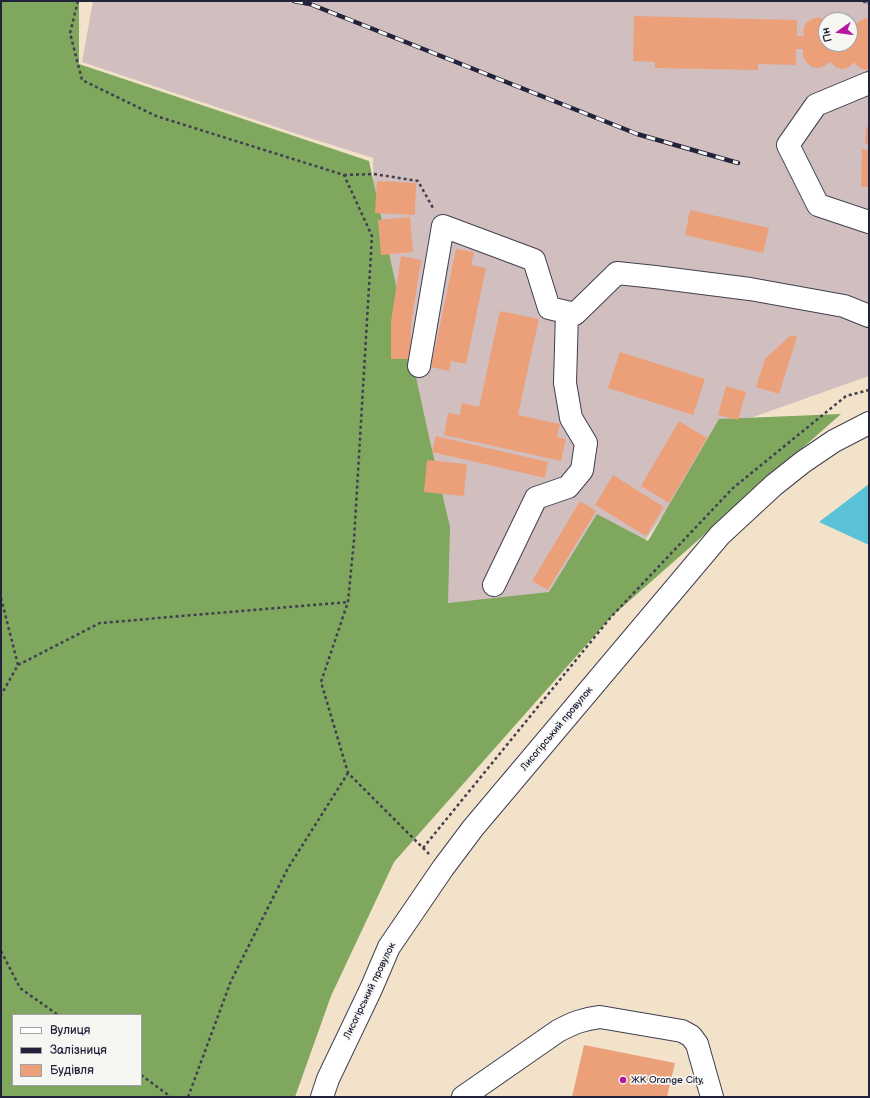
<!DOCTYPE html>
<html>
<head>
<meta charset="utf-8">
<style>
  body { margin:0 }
  #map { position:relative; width:870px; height:1098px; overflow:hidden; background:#f2e2c9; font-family:"Balsamiq Sans",sans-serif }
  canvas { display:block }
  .frame { position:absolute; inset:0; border:2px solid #22223b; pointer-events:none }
  .legend { position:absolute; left:12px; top:1014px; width:130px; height:72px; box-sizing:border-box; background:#f6f6f2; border:1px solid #a1a1a9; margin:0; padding:5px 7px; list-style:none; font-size:12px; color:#22223b }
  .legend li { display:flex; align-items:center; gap:8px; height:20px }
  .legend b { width:20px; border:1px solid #a1a1a9 }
  .north { position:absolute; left:818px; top:12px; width:40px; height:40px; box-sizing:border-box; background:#f6f6f2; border:1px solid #a1a1a9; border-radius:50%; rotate:256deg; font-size:11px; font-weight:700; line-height:16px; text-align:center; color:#22223b }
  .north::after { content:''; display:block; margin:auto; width:14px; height:18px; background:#b5179e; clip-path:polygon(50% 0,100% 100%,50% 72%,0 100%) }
</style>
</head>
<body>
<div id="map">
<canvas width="870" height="1098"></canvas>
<div class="frame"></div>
<ul class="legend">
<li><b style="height:5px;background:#fff"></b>Вулиця</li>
<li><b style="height:5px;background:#22223b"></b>Залізниця</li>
<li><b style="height:11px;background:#eca07a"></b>Будівля</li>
</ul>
<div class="north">Пн</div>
</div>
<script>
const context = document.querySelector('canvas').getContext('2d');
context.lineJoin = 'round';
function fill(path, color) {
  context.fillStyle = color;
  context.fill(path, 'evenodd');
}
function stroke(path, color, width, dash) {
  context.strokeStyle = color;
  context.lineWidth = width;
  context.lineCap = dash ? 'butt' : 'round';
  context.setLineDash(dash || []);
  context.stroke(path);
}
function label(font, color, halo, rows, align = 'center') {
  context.font = font + ' "Balsamiq Sans",sans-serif';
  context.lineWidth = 3.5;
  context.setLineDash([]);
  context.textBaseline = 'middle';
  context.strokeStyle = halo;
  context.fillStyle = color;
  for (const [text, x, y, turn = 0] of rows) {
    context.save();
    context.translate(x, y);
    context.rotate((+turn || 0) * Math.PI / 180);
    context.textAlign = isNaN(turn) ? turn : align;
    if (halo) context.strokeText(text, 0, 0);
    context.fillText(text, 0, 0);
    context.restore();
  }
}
fill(new Path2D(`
  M93 1H869V376L725 427 578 636 382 740 373 158 297 134 82 62ZM826 20H850V44H826Z`), '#d1bfbf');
fill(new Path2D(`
  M1 1H79V64L369 161 429 437 450 527 448 603 549 592 597 514 648 541 719 419 841 414 611 617 394 862 331 996 295 1097H1ZM13 1015H141V1085H13Z`), '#80a75e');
fill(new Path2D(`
  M869 484V545L819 522Z`), '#5ac1d7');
fill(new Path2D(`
  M634 16 797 20V36H804L803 30 806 23 812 19 819 17 826 20V44H850V20H852L856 24 861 20 868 18H869V70L862 69 856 65 854 62 849 67 843 69 837 68 830 62 824 66 819 68 812 67 807 63 803 57V49H796V65L758 64V70L655 68V62L633 61Z
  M866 127H869V144H865Z
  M862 149 869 150V187H861Z
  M377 181 416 183 415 215 375 213Z
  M690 210 769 228 763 253 685 235Z
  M410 217 413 252 381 255 378 220Z
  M456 249 474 252 471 265 486 268 466 364 451 361 449 371 431 367Z
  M401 256 421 260 411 325 410 359H391V322Z
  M500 311 539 319 518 415 560 424 557 437 566 439 561 461 444 435 448 413 460 415 462 403 479 407Z
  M791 335 797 337 779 394 756 387 765 359Z
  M620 352 705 379 693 415 608 388Z
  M726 386 746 392 738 420 718 415Z
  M679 421 707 438 669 503 641 486Z
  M436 436 548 462 545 478 432 452Z
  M427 460 467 464 464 496 424 492Z
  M613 475 664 507 646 536 595 505Z
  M580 501 596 511 548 590 532 581Z
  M584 1045 675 1063 667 1097H572Z`), '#eca07a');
const minor = new Path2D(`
  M869 83 816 105 788 145 818 205 869 222
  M419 366 443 226 534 260 549 308 575 314 617 273 655 277 750 289 844 306 869 316
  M494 585 536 498 568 487 582 470 586 443 571 418 565 383 567 312
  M322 1097 328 1079 371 989 389 947 443 868 473 828 720 535 774 485 803 462 834 441 869 423
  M463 1097 558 1031C573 1023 583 1019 600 1017L682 1031 691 1036 697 1044 712 1097`);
stroke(minor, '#413f50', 24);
stroke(new Path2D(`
  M78 1 70 33 82 80 156 116 344 175 372 236 354 540 348 602 321 682 348 773 429 854
  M344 175 374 174 418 181 433 208
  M1 598 18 665 1 695
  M18 665 100 623 348 602
  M423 848 611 617 733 488 846 396 869 390
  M1 951 20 988 58 1015
  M141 1075 171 1097
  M188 1097 231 981 288 868 348 773`), '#413f50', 2.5, [3, 3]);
stroke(minor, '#fff', 22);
const rail = new Path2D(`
  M294 1 310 4 637 134 738 163
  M865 1H869`);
stroke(rail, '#22223b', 4.5);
stroke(rail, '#f6f6f2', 3, [9]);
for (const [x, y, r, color] of [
  [623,1080,4,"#b5179e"]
]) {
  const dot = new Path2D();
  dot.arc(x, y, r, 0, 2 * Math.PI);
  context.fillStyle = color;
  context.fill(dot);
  stroke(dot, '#f6f6f2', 1.5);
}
label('10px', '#22223b', '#f6f6f2', [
  ["Лисогірський провулок",557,729,-50],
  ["Лисогірський провулок",370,991,-64]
]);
label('10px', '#22223b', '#f6f6f2', [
  ["ЖК Orange City,",631,1080]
], 'left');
</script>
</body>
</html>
